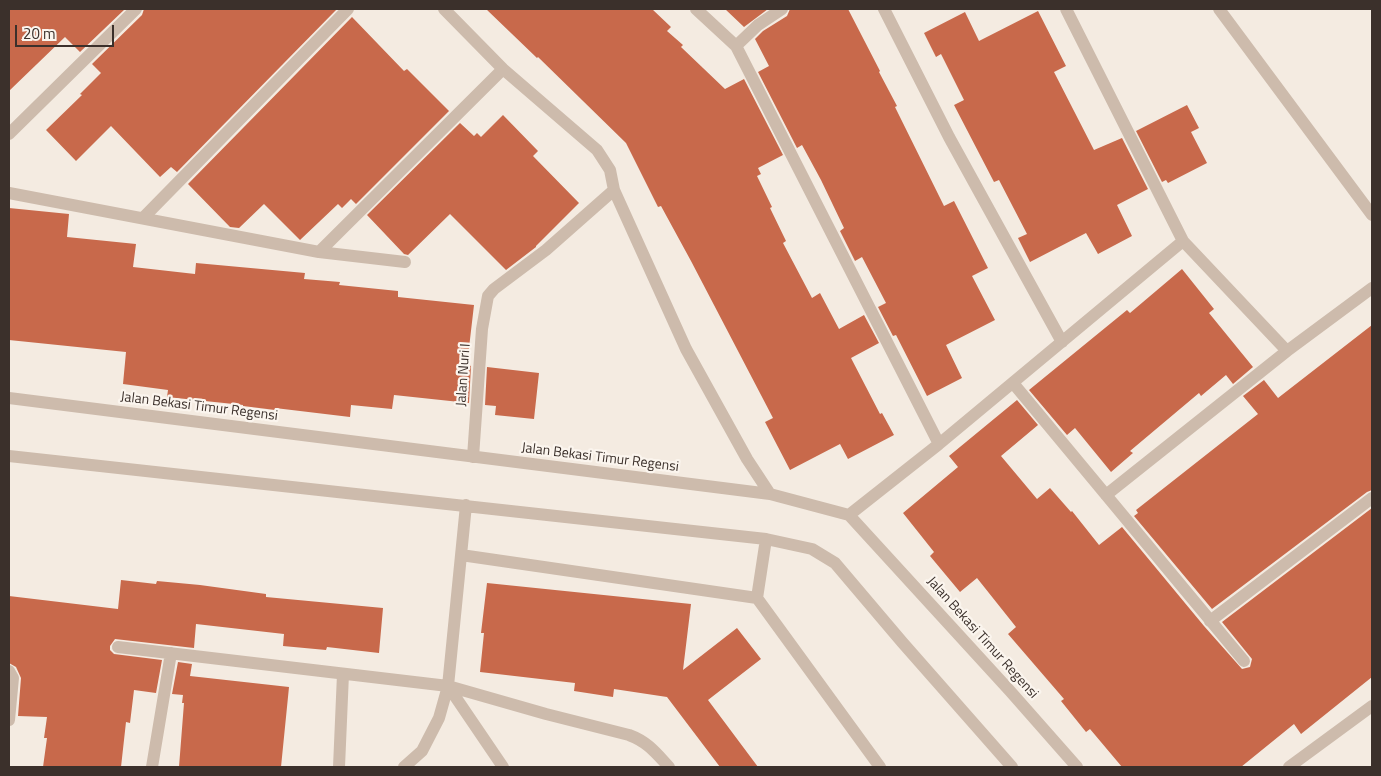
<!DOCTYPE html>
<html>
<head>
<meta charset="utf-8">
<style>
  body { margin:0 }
  #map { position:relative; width:1381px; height:776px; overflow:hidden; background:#f4ebe1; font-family:"Titillium Web",sans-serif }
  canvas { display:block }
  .frame { position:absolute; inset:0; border:10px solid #3b302b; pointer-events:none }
  .scale { position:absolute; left:15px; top:25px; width:99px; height:22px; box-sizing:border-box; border:2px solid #3b302b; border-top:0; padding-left:6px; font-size:15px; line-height:18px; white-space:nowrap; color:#3b302b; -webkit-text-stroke:4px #fbf5ee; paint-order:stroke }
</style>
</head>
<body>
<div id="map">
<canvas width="1381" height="776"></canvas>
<div class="frame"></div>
<div class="scale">20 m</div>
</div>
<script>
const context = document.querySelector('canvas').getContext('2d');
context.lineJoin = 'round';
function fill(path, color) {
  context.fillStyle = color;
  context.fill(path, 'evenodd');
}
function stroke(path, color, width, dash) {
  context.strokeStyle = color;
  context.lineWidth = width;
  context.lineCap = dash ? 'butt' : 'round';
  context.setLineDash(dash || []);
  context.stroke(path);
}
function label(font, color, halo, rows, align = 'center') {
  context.font = font + ' "Titillium Web",sans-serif';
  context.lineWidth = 4.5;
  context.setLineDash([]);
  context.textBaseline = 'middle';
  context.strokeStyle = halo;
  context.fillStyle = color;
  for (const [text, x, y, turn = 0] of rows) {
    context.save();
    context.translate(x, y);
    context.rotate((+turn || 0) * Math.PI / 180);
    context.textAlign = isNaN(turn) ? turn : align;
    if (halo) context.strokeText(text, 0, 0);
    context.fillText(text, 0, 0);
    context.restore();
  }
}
fill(new Path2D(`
  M9 9H125L80 52 65 37 9 91Z
  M144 9H337L177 172 171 167 160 177 111 126 76 161 46 130 82 95 80 94 101 73 92 64 142 15Z
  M486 9H652L671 27 667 31 683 45 681 47 725 89 744 79 783 155 758 168 761 174 757 176 772 207 770 208 786 241 783 243 812 298 820 293 839 329 864 315 879 343 851 358 880 414 882 413 894 435 848 459 840 444 790 470 765 422 773 418 691 261 661 206 658 207 626 143 538 57 537 58Z
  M725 9H768L744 27Z
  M790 9H848L880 71 879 72 897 106 895 107 944 206 954 201 988 268 972 276 995 320 946 345 962 378 927 396 896 335 893 336 878 307 886 303 862 257 855 261 840 231 844 228 821 180 802 145 797 148 758 72 769 66 755 39 763 31 787 16Z
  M1038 11 1066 66 1054 72 1094 150 1122 138 1148 189 1117 205 1132 236 1098 254 1086 233 1030 262 1018 238 1027 234 999 180 994 182 954 105 964 100 941 54 936 57 924 33 965 12 979 41Z
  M352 17 404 71 407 69 449 111 356 204 351 199 342 208 338 204 300 240 264 204 239 228 230 227 188 184Z
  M1187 105 1199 128 1191 132 1207 163 1168 183 1166 180 1162 182 1136 131Z
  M503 115 538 151 533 156 579 203 536 246V247L506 270 450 214 408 255 404 254 367 215 460 123 474 136 477 133 481 137Z
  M9 208 69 214 67 237 136 244 133 267 195 274 196 263 305 273 304 279 340 282 339 285 398 291V297L474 305 467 365 471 366 469 403 394 395 392 409 351 405 350 417 275 408V410L243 406V405L167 397 168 390 123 384 126 352 9 340Z
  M1182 269 1214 309 1209 313 1253 367 1233 384 1226 375 1201 396 1199 393 1130 451 1133 453 1111 472 1075 428 1067 435 1029 390 1127 310 1130 313Z
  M1372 325V490L1367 492 1212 609 1134 516 1138 513 1136 510 1258 414 1243 396 1264 380 1278 398Z
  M487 367 539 373 534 419 495 415 496 406 485 405Z
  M1017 400 1038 425 1001 456 1037 499 1050 488 1071 512 1072 511 1099 545 1122 527 1204 626 1242 669 1250 667 1252 659 1222 622 1372 508V677L1301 734 1294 724 1241 767H1122L1090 729 1086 732 1061 701 1064 699 1008 634 1016 627 977 578 960 592 930 556 934 552 903 513 958 467 949 456Z
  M121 580 156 584 157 581 200 585 266 594V597L383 608 379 653 327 647 326 650 283 646 284 634 196 624 194 648 115 639 110 646V650L114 654 162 660 156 693 134 690 130 723 126 722 121 767H43L47 738H44L47 717 18 716 21 678 16 667 9 663V596L118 609Z
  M487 583 691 604 683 670 737 628 761 659 708 700 758 767H720L667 697 614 689 613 697 574 691 575 683 480 672 484 633H481Z
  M178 662 192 664 190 676 289 687 281 767H179L184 703H182L183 695 172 694Z`), '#c8694b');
stroke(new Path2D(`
  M444 9 503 69 597 150 610 170 614 190 686 349 747 459 770 494
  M696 9 736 46 939 444
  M884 9 949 137 1062 342
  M1066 9 1183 241 1287 351
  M1219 9 1372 215
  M736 46 758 25 782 9
  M9 134 136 9
  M9 193 319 252 405 262
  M143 218 348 9
  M319 252 503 69
  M1013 383 1244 661
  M9 398 770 494 849 515 1010 691 1077 767
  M9 456 766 539 812 549 835 563 902 642 1012 767
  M473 457 482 329 488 296 494 289 546 250 614 190
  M1106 495 1287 351 1372 288
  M849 515 939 444 1183 241
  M461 555 757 598 880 767
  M757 598 766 539
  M1210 621 1372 498
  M118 647 448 686 546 714 629 735C648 742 656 753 669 767
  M9 671 13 678 9 720
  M448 686 503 767
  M152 767 171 653
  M339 767 343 674
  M404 767 422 751 439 718 448 686 466 505
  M1289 767 1372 706`), '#cdbbac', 12);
label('14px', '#3b302b', '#fbf5ee', [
  ["Jalan Nuri I",464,375,-86],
  ["Jalan Bekasi Timur Regensi",199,407,7],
  ["Jalan Bekasi Timur Regensi",600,458,7],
  ["Jalan Bekasi Timur Regensi",982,638,48]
]);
</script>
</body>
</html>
